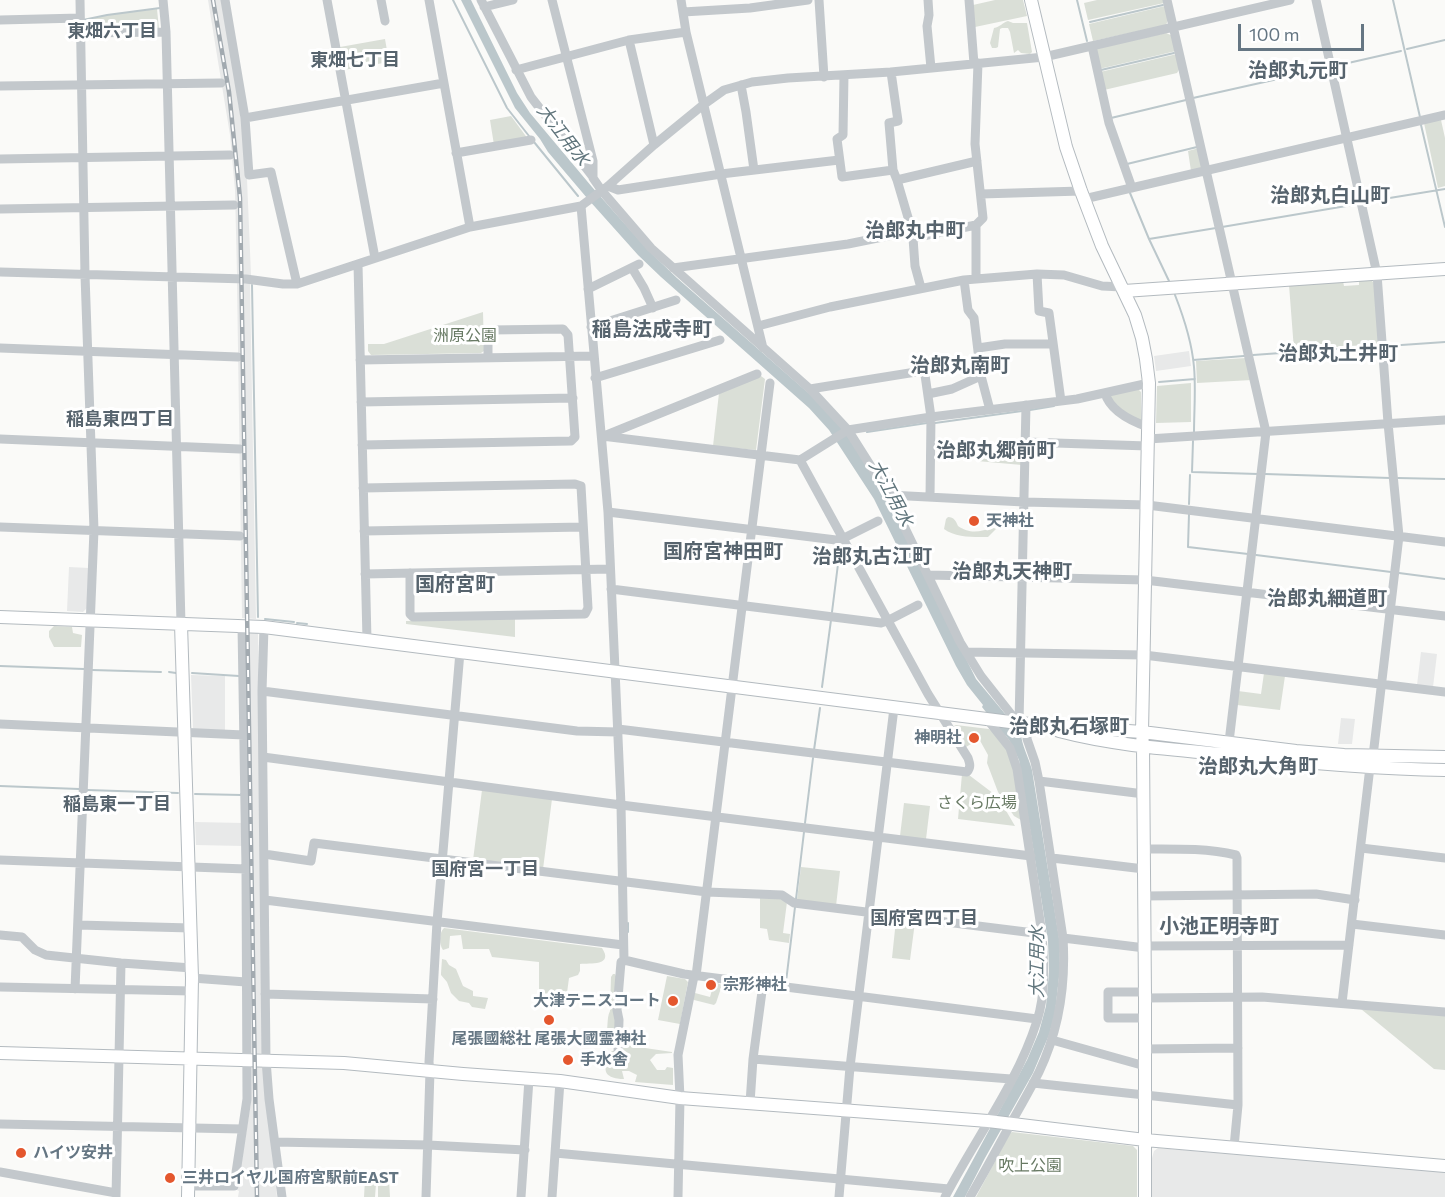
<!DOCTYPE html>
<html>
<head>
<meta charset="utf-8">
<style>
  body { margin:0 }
  #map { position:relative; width:1445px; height:1197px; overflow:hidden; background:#fafaf8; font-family:Commissioner,sans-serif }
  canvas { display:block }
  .scale { position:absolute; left:1238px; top:24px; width:126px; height:27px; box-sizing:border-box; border:3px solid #657683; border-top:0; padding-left:8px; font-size:18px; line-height:21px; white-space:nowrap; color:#657683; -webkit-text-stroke:4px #fff; paint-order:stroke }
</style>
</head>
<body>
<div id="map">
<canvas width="1445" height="1197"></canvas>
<div class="scale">100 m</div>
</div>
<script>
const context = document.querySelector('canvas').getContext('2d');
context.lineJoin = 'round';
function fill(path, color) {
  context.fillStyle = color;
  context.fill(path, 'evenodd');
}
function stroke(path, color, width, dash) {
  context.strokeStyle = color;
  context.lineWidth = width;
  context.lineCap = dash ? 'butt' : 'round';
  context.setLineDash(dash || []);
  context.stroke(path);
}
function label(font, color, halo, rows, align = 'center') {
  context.font = font + ' Commissioner,"Noto Sans JP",sans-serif';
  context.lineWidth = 6;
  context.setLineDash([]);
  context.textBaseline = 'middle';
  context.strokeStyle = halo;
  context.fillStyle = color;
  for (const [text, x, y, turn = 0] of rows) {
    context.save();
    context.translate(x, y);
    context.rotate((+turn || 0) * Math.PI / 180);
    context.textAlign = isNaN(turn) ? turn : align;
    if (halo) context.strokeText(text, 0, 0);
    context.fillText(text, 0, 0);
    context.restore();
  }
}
fill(new Path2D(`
  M208 0H222L244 138 247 179 251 275H237L235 190 230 135Z
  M237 283H250L256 619 242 618Z
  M1189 351 1191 366 1156 371 1154 356Z
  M69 567 89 568 87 608 83 612 67 611Z
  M245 633H258L264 1053H250Z
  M1421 652 1437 654 1433 687 1417 685Z
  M191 675 225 676V731L195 730 193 728Z
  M1341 718 1355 719 1352 744H1338Z
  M195 822 243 823V846L196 845Z
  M251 1066H263L277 1197H238L239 1191 237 1190 251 1102Z
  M1158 1148 1445 1172V1197H1152V1158L1154 1151Z`), '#e8e9e9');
fill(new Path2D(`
  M995 0H1023L1027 16 975 27 973 5Z
  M1097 0H1164V3L1088 20 1084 3Z
  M1165 6 1168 20 1166 25 1093 41 1089 24Z
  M157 9 159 29 82 31 83 21 107 15Z
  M1008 21 1013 23H1027L1032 52 1030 54 1021 53 1018 50 1014 53 1010 32 1008 28H1002L1000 29 998 47 996 48H992L990 43 994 28C1000 27 1002 23 1008 21Z
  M1166 33 1173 36 1176 51 1099 69 1095 49Z
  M385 39 389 62 344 70 340 47Z
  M1177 54 1180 68 1177 73 1104 90 1100 72Z
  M511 116 528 139 494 145 490 120Z
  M1441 120 1445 138V186L1438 188 1424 123Z
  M1199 148 1203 166 1200 169 1191 171 1188 151Z
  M1370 279 1374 283 1379 344 1294 350 1289 285 1343 281 1344 286 1359 285V280Z
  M483 312 484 351 481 353 371 355 368 351V344H384Z
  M1246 358 1252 380 1197 383 1196 361Z
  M761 376 765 379 756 450 713 446 719 393Z
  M1191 383V422L1156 423 1157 386Z
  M1137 388 1141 392V420L1130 418 1110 399V395Z
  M978 449 1022 451V465L977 461Z
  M948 517C954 517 956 521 958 526 971 535 980 531 994 528L996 529 988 537C974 537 956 538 944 529L946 519Z
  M515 619V637L406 624V621Z
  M54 626 72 627 73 633 82 635 81 647H54L49 637V631Z
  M1264 673 1285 676 1280 710 1237 705 1238 691 1261 694Z
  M956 725 989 729C1016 744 1017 793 1021 820L1014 816 998 792 987 763 988 755 978 737 974 735 970 737 971 744 966 747 954 729V726Z
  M962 774 969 775 998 797 1015 826 958 819Z
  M482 790 552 799 543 869 473 860Z
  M904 803 930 806 926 839 900 836Z
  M801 867 840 871 836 906 797 900Z
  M760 898 782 899 787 902 783 933 790 934 789 943 769 940 767 929 760 928Z
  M896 920 915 922 910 960 892 958Z
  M444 928 602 948C614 966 590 963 580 964V971L578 975 569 978 567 993 558 994 539 993V962L492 957 489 949H463L461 935 450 936 449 948 443 950C439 945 439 932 444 928Z
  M442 959 446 960 449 965 456 969 463 986 473 991V996L488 998 485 1009 472 1007 469 1003 459 1001 451 993 447 982 441 975V973Z
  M613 974H615L616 976 615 1039 605 1037C609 1029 606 1019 610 1011L611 977Z
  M667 976 685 979 688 982 680 1024 658 1020Z
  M715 982 722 985 716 1003 714 1005 694 1000 693 998 695 993 710 997 714 983Z
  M1361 1009 1445 1015V1070L1434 1069Z
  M625 1045 672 1052V1053L656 1054 650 1060 657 1070H665L667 1067 673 1068V1085L635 1082 637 1075 629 1071H622L624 1079C616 1079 603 1077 606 1066 607 1065 608 1064 609 1062 610 1059 609 1055 609 1051H614L621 1055 623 1053V1047Z
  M1012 1132 1133 1146 1137 1150V1197H976L1010 1133Z
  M365 1179H389L390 1197H378V1185L376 1184 375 1197H364Z`), '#dadfd7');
fill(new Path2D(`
  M461 0H471L517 93 530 113 592 187 648 250 677 278 813 397 843 428 884 492 976 679 1021 733C1021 744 1029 758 1032 770L1059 938 1060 968 1055 1013 1049 1035 1033 1073 985 1158 965 1197H953L1027 1060 1039 1032 1046 1006 1049 972 1048 941 1019 760C1015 752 1012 743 1006 736L1004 735 982 707 983 705 967 685 956 666 874 499 829 430 809 408 661 277 638 255 587 198 548 152 540 139 515 108Z`), '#bbc7cb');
stroke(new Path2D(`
  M453 0 507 108 529 136
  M1077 0 1087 41
  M1393 0 1420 117
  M83 20 107 15 160 8
  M1090 22 1163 5
  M1407 49 1445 40
  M1335 66 1401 51
  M1101 70 1174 53
  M1193 98 1327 68
  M1111 118 1186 100
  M1421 125 1445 227
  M534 142 578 196
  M1127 164 1197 147
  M1130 193 1149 239 1169 281
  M1365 202 1445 189
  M1222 227 1358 204
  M1149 239 1216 228
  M252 285 258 617
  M1175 295C1184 318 1192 342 1194 367 1196 389 1194 411 1194 433
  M1387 346 1445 342
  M1253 355 1378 346
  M1193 360 1244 356
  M1159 382 1195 379
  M1030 410 1054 406
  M935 423 1022 411
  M867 432 927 423
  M1193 441 1192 472 1258 474
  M1265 474 1390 478
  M1398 478 1445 479
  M1189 504 1190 475
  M1189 514 1188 547 1248 554
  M1256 555 1391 572
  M1399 573 1445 579
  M832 612 840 548
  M265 619 294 622
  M297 623 307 624
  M0 666 84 669
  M92 670 161 672
  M169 672 176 673
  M192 673 239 676
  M822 687 831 620
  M814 750 820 708
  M0 786 79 789
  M87 790 178 793
  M195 794 241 795V794
  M805 823 813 758
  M796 899 804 832
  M628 932V923
  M786 982 795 907`), '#bbc7cb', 2);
const secondary = new Path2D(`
  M1031 0 1066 147 1081 191 1102 246 1135 315 1142 338 1146 359 1149 383 1142 732 1143 746 1145 998V1197
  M1124 291 1445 269
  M0 617 264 627 1018 723 1142 732 1296 751 1344 755 1445 757
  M181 624 192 978 188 1197
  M1059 731C1112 745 1167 749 1222 754 1296 762 1370 769 1445 770
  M0 1053 344 1063 463 1074 560 1081 680 1098 988 1121 1145 1140 1445 1166`);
stroke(secondary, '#b3babf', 14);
stroke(new Path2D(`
  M163 0 166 32 181 624
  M225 0 245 118 249 175 271 172 297 284
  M327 0 375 258
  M381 0 385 21
  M429 0 470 227
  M481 0 531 97 593 177
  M552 0 593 161V178L602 191 651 248 810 389 848 430 889 495 960 642 981 676 1018 723
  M681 0 686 32 763 348
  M819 0 824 77
  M928 0 929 15 927 26 931 68
  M969 0 974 64
  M1167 0 1266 432 1229 742
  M1316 0 1377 274 1388 423 1399 536 1373 756
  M484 7 513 0
  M683 12 750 8 808 0
  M0 20 80 18
  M81 33 166 32
  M629 40 654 145
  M1092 46 1109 123 1132 188
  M516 70 629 40 686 32
  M891 72 898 121 889 123 893 170
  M844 75 843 135 837 139 842 177 893 170 897 180 977 161
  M741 85 746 112 754 170
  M0 86 221 83
  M245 118 444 83
  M456 153 531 140
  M0 159 230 155
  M897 180 912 231
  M608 186 618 190 721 174 839 160
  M981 194 1081 191
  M1084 199 1445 115
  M581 206 608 512 621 805 624 960 684 974 1037 1019
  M0 209 234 205
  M976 225V278
  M913 238 915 266 921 288
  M358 264 367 640
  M632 268 644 288 653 308
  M673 268 848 244 912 231 913 238 976 225 983 218 975 144 978 63
  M0 272 246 279 283 284H297L470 227 581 206 608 186 654 145 703 105 724 90 752 82 788 78 891 72 1044 57 1290 0
  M1037 274 1039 311 1049 313 1061 401
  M964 280 968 310 974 318 981 376 990 410
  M588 289 639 264
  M758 326 830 307 964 280 1037 274 1064 275 1102 286 1122 287
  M591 327 676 300
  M0 348 238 357
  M978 348 1005 344H1053
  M360 360 594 356
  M595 378 720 340
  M810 389 922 371 925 375 931 417 930 497
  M1105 393C1110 411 1131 421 1148 427
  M928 394 952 389 981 376
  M361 402 573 398
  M602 436 800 460 848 430 931 417 1077 399 1149 383
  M604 436 757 374
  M0 439 240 449
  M1148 439 1445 420
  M1025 442 1148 446
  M362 445 571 441 575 437 568 335 563 329 491 330 488 337V357
  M363 488 575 484 581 486 588 608 585 614 413 617 410 614V573
  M889 495 1024 502 1147 505 1445 542
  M608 512 836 540 842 539 878 521
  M0 527 240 536
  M364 531 583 527
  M365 574 610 569
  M928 575 1145 580 1445 616
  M611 589 881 623 887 621 918 605
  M264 627 262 691 266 1060 269 1099 282 1197
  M966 652 1144 655 1445 692
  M262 691 577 731 618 732
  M1019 723 1026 405
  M0 724 244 735
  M618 729 967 772C971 767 970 764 968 758L928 694 800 460
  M263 757 621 805 1031 856
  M1039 781 1144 794
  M1361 848 1445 858
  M1144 849C1174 849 1206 848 1236 855L1237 858 1238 1105 1234 1147
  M264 854 311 861 314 843 707 892 782 895 794 903 1042 934
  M1052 858 1144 869
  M0 860 246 869
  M1145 896 1316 894 1355 900
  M265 900 623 945
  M1352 924 1445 935
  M78 925 191 928
  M0 935 22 937 35 950 46 955 121 963 192 968
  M1063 938 1145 948
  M1145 946 1349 945
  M696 976 770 383
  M192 978 246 982
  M0 987 192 991
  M75 989 94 530 85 275 80 0
  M1145 992H1108V1018H1145
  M265 994 433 999
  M1145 998 1262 997 1445 1012
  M1342 1003 1370 767
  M1052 1040 1145 1066
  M1145 1049 1238 1048
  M618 1053 619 1020 617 1010 621 962 624 960
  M753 1059 1011 1079
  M1033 1083 1238 1105
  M750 1103 753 1059 763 984
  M0 1124 242 1129
  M275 1142 428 1145 525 1150
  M555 1153 949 1189
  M0 1172 116 1193
  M188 1186H234L247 1099 246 869 242 626
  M116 1197 121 963
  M426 1197 430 1071 429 1062 437 922 460 652
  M521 1197 529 1079
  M552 1197 560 1081
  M678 1197 680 1098 678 1055 694 976
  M839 1197 850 1067 894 708
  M945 1197C975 1139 1017 1084 1037 1021 1046 993 1044 963 1042 934L1017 769 1010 748 987 719
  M970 1197C984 1173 997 1149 1010 1125 1020 1107 1030 1090 1039 1072 1059 1030 1066 985 1063 938L1039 781 1035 762 1027 739V724`), '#c3c8cc', 9);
stroke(secondary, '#fff', 12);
const rail = new Path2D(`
  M213 0 229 92 240 198 257 1197`);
stroke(rail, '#a2aab0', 4.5);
stroke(rail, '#fff', 2, [7]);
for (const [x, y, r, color] of [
  [974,521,6,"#e4572e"],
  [974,738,6,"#e4572e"],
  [711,985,6,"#e4572e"],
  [673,1001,6,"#e4572e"],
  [549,1020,6,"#e4572e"],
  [568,1060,6,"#e4572e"],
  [21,1153,6,"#e4572e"],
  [170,1178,6,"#e4572e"]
]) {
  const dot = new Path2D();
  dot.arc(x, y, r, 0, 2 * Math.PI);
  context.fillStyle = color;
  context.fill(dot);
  stroke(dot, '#fff', 2);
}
label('16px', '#687a64', '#fff', [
  ["洲原公園",465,336],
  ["さくら広場",977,803],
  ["吹上公園",1030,1166]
]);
label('bold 16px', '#657683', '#fff', [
  ["天神社",986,521],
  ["神明社",962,738,"right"],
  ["宗形神社",723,985],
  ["大津テニスコート",661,1001,"right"],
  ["尾張國総社 尾張大國霊神社",549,1039,"center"],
  ["手水舎",580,1060],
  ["ハイツ安井",33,1153],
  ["三井ロイヤル国府宮駅前EAST",182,1178]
], 'left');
label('bold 18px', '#57646e', '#fff', [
  ["東畑六丁目",112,31],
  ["東畑七丁目",355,60],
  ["稲島東四丁目",120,419],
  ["稲島東一丁目",117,804],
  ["国府宮一丁目",485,869],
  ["国府宮四丁目",924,918]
]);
label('italic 18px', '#60757c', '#fff', [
  ["大江用水",563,135,52],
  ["大江用水",891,493,62],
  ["大江用水",1037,962,-90]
]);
label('bold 20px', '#57646e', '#fff', [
  ["治郎丸元町",1298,70],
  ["治郎丸白山町",1330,195],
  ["治郎丸中町",915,230],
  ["稲島法成寺町",652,329],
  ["治郎丸土井町",1338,353],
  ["治郎丸南町",960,365],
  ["治郎丸郷前町",996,450],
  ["国府宮神田町",723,551],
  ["治郎丸古江町",872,556],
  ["治郎丸天神町",1012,571],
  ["国府宮町",455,584],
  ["治郎丸細道町",1327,598],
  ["治郎丸石塚町",1069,726],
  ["治郎丸大角町",1258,766],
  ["小池正明寺町",1219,926]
]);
</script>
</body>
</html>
